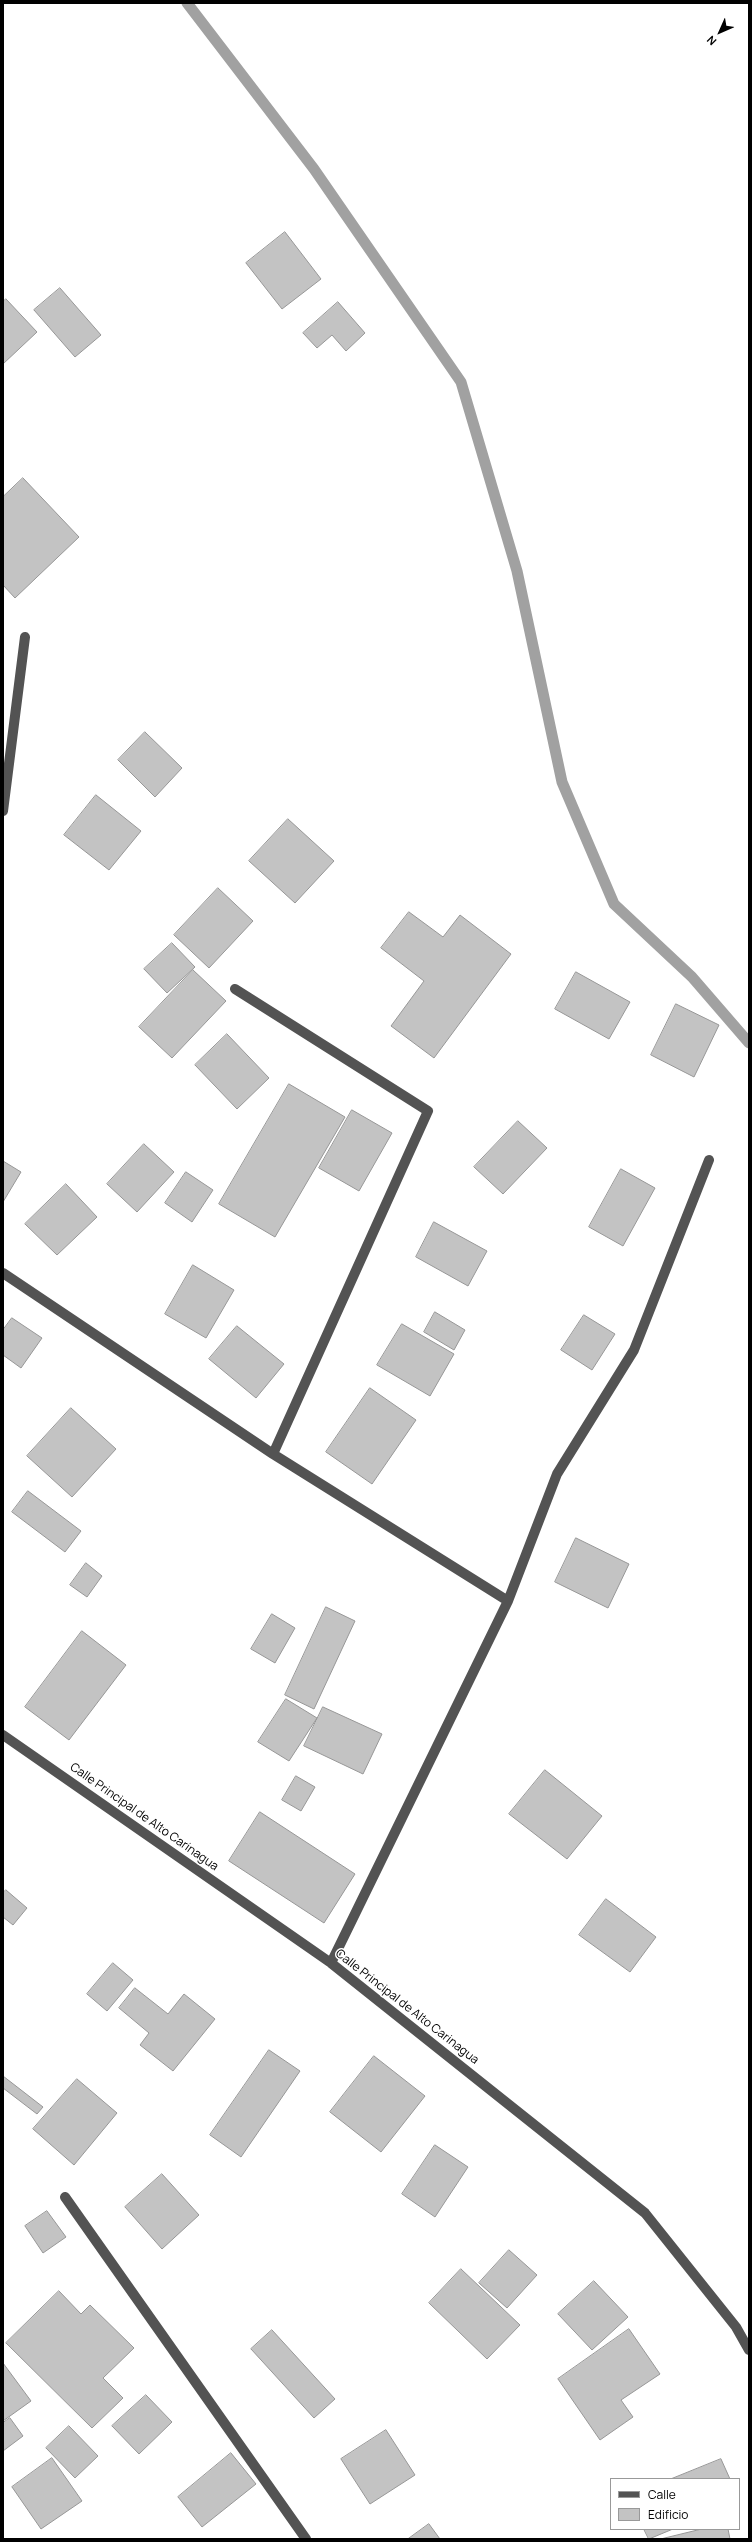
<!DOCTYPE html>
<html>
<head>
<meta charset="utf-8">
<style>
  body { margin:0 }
  #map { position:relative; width:752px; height:2542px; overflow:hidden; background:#fff; font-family:Manrope,sans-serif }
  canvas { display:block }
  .frame { position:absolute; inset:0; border:4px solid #000; pointer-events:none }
  .legend { position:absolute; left:610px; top:2478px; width:130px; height:52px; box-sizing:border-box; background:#fff; border:1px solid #999; margin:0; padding:5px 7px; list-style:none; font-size:12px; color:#000 }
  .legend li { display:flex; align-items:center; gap:8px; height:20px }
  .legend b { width:20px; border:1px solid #999 }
  .north { position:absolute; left:700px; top:12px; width:40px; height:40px; -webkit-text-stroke:3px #fff; paint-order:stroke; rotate:225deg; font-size:11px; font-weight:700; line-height:16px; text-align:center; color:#000 }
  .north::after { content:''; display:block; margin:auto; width:14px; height:18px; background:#000; clip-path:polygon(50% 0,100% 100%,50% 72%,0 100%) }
</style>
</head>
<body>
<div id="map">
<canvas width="752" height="2542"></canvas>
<div class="frame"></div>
<ul class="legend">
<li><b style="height:5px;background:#535353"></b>Calle</li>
<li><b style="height:11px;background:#c3c3c3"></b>Edificio</li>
</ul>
<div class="north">N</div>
</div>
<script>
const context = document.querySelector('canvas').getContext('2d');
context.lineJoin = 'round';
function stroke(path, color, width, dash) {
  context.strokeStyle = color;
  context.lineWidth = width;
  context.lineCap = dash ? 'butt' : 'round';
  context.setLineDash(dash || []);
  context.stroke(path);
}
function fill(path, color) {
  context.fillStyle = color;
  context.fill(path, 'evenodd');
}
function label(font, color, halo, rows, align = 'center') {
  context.font = font + ' Manrope,sans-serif';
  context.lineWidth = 3;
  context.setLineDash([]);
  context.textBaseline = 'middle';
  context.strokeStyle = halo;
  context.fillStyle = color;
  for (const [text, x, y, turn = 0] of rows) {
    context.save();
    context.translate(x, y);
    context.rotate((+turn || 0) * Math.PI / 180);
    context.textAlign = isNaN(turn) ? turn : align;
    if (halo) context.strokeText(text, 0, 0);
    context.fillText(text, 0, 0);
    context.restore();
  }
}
stroke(new Path2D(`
  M187 3 314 169 461 382 517 571 562 782 614 904 692 977 749 1043`), '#a1a1a1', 11);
const building = new Path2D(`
  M285 232 321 279 282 309 246 263Z
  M60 288 101 335 75 357 34 310Z
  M6 299 37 332 3 364V302Z
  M338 302 365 333 346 351 332 335 317 348 303 333Z
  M23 478 79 537 15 598 3 585V497Z
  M145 732 182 768 155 797 118 760Z
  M96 795 141 831 109 870 64 835Z
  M288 819 334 861 295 903 249 861Z
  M218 888 253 921 209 968 174 935Z
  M409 912 443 937 460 915 511 954 434 1058 391 1026 424 981 381 948Z
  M172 943 195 967 167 993 144 969Z
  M193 970 226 1001 172 1058 139 1027Z
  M576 972 630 1002 609 1039 555 1009Z
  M676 1004 719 1025 694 1077 651 1055Z
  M227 1034 269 1078 237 1109 195 1065Z
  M289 1084 345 1117 275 1237 219 1204Z
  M352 1110 392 1133 359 1191 319 1168Z
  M518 1121 547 1148 503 1194 474 1167Z
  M144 1144 174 1172 137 1212 107 1184Z
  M3 1161 21 1172 3 1202Z
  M621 1169 655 1188 623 1246 589 1227Z
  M186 1172 213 1190 192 1222 165 1203Z
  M66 1184 97 1217 57 1255 25 1224Z
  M434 1222 487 1251 468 1286 416 1257Z
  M193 1265 234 1290 206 1338 165 1314Z
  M435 1312 465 1330 454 1350 424 1332Z
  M584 1315 615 1334 592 1370 561 1350Z
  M12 1318 42 1338 21 1368 3 1355V1330Z
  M402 1324 454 1354 430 1396 377 1365Z
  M237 1326 284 1364 256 1398 209 1359Z
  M370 1388 416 1420 372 1484 326 1452Z
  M71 1408 116 1449 72 1497 27 1456Z
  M28 1491 81 1531 65 1552 12 1512Z
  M576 1538 629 1564 608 1608 555 1582Z
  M86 1563 102 1576 87 1597 70 1585Z
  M326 1607 355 1621 314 1709 285 1695Z
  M272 1614 295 1628 275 1663 251 1649Z
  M82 1631 126 1665 69 1740 25 1707Z
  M286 1699 317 1718 289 1761 258 1742Z
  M323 1707 382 1734 363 1774 304 1746Z
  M545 1770 602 1816 567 1859 509 1814Z
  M296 1776 315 1787 301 1811 282 1800Z
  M260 1812 355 1874 324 1923 229 1861Z
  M6 1890 27 1908 13 1925 3 1917V1893Z
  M606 1899 656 1937 630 1972 579 1935Z
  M113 1963 133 1980 107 2011 87 1994Z
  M135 1988 168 2014 184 1994 215 2019 173 2071 140 2045 149 2033 119 2008Z
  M269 2050 300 2071 241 2157 210 2135Z
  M374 2056 425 2096 381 2152 330 2112Z
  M3 2076 43 2107 37 2114 3 2088Z
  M77 2079 117 2113 74 2165 33 2129Z
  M435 2145 468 2167 435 2217 402 2194Z
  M162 2174 199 2215 162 2249 125 2207Z
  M47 2211 66 2237 43 2253 25 2226Z
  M509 2250 537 2275 507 2308 479 2283Z
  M461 2269 520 2325 487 2359 429 2303Z
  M594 2281 628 2317 592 2350 558 2314Z
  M59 2291 81 2314 90 2305 134 2348 103 2378 123 2398 92 2428 6 2343Z
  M629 2329 660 2374 621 2400 633 2417 600 2440 558 2379Z
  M272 2330 335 2399 314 2418 251 2349Z
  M3 2363 31 2401 3 2421Z
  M146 2395 172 2422 139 2454 112 2426Z
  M10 2418 23 2436 3 2451V2423Z
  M69 2426 98 2456 75 2478 46 2448Z
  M386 2430 415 2475 370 2504 341 2459Z
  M231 2453 256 2484 202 2527 178 2497Z
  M52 2458 82 2501 41 2529 12 2487Z
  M721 2459 730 2479H671Z
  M429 2524 440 2539H408Z
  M644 2529H673L649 2539Z
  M702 2529H728L730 2539H661Z`);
fill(building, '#c3c3c3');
stroke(building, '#979797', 1);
stroke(new Path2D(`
  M3 811 25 637
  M235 989 428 1111 273 1454
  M3 1273 273 1454 508 1601 331 1963
  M508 1601 557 1474 634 1350 709 1160
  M3 1735 331 1963 645 2213 736 2327 749 2350
  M65 2197 306 2539`), '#535353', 10);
label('12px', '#000', '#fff', [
  ["Calle Principal de Alto Carinagua",144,1817,35],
  ["Calle Principal de Alto Carinagua",407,2007,38]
]);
</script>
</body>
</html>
